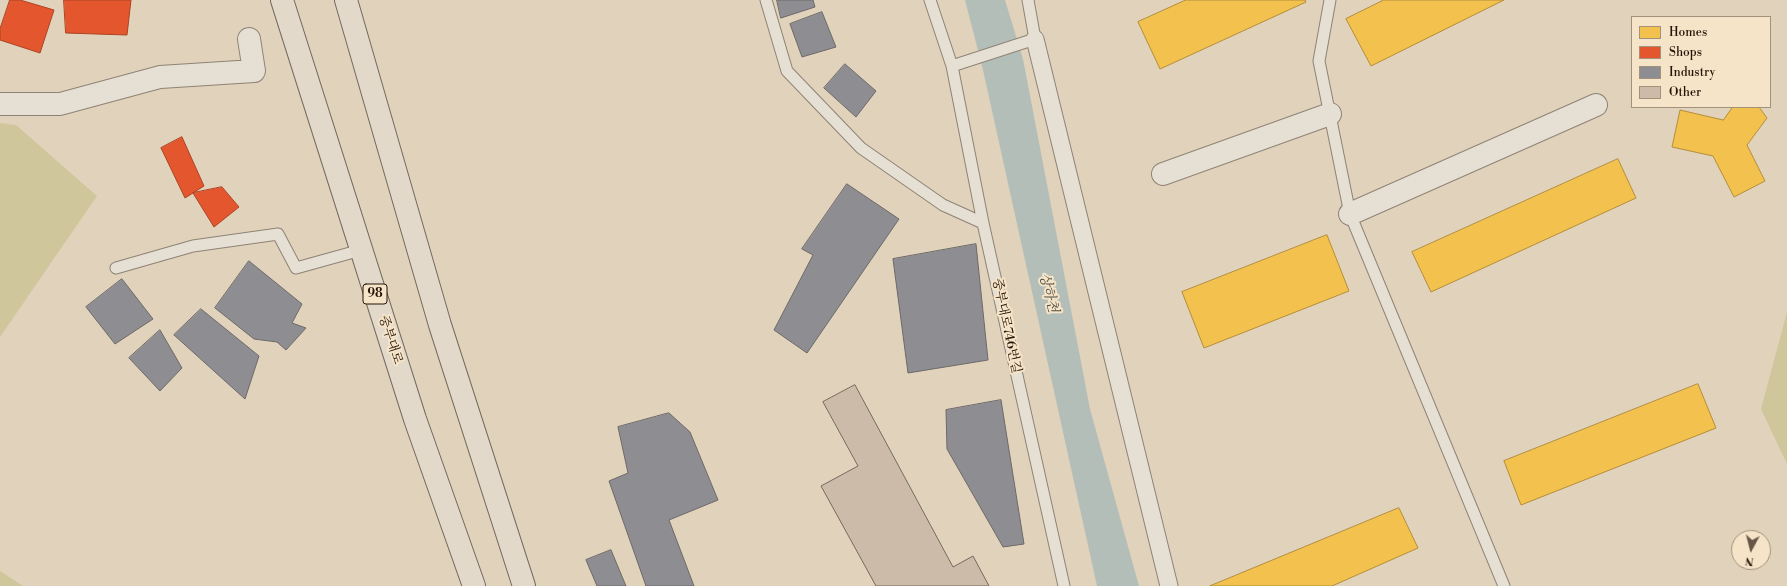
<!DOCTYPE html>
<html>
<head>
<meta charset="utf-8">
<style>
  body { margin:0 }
  #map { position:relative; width:1787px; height:586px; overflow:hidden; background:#e1d2bb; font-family:"Libre Bodoni",serif }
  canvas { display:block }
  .legend { position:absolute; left:1631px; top:16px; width:140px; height:92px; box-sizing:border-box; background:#f6e4c8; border:1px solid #a2917b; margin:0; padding:5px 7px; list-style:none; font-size:12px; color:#231407 }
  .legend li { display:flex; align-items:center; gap:8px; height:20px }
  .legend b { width:20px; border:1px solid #a2917b }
  .north { position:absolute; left:1731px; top:530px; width:40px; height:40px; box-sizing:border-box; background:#f6e4c8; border:1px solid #a2917b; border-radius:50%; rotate:187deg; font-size:11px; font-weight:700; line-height:16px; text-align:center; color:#231407 }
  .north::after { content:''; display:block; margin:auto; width:14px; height:18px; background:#665646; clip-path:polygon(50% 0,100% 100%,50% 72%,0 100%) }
</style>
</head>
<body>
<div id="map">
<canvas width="1787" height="586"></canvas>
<ul class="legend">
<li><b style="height:11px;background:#f2c14e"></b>Homes</li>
<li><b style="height:11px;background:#e4572e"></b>Shops</li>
<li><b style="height:11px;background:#8d8d92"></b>Industry</li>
<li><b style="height:11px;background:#cdbbaa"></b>Other</li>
</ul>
<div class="north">N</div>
</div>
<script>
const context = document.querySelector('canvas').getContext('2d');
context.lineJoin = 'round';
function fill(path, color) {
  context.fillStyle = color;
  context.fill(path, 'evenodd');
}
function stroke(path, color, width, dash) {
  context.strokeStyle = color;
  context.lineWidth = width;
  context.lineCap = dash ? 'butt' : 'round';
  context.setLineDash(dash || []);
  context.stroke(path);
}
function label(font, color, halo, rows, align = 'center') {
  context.font = font + ' "Libre Bodoni","Noto Serif KR",serif';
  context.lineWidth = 4;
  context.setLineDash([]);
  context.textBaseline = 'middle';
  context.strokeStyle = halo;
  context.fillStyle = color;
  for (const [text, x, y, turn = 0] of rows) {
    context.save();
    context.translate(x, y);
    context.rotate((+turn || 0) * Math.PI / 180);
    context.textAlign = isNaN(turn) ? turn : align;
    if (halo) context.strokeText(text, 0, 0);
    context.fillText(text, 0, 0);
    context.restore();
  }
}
fill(new Path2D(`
  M0 123 16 125 97 196 0 337Z
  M1787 312V464L1761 409Z
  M0 571 23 586H0Z`), '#d0c69c');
fill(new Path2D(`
  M965 0H1005L1023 59 1090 409 1139 586H1097L983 70Z`), '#b4beb8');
const homes = new Path2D(`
  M1186 0H1305L1306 2 1160 69 1138 22Z
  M1384 0H1504L1371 66 1346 19Z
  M1733 107H1759L1767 118 1747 145 1765 181 1734 197 1713 156 1672 147 1680 110 1723 120Z
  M1618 159 1636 198 1431 292 1412 252Z
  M1327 235 1349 291 1204 348 1182 292Z
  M1698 384 1716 428 1521 505 1504 461Z
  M1399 508 1418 548 1332 586H1210Z`);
fill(homes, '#f2c14e');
stroke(homes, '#b48d39', 1);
const shops = new Path2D(`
  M10 0H20L54 10 40 53 0 40V29Z
  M64 0H131L127 35 66 33Z
  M182 137 204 186 185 198 161 148Z
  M222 187 239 207 214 227 193 193Z`);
fill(shops, '#e4572e');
stroke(shops, '#aa4322', 1);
const industry = new Path2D(`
  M777 0H813L815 7 781 18Z
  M822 12 836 47 802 57 790 24Z
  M845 64 876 91 856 117 824 88Z
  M847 184 899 219 807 353 774 330 813 255 802 249Z
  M976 244 988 360 908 373 893 259Z
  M249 261 302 304 292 323 306 328 286 350 277 342 254 339 215 308Z
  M122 279 153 319 115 344 86 307Z
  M201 309 259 356 245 399 174 335Z
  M160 330 182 368 160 391 129 358Z
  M1001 400 1024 544 1003 547 947 449 946 410Z
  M669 413 690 432 718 500 669 520 694 586H646L609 481 628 473 618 427Z
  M611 550 626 586H597L586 560Z`);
fill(industry, '#8d8d92');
stroke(industry, '#6d6968', 1);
const building = new Path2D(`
  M855 385 953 567 973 556 989 586H876L821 486 858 466 823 402Z`);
fill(building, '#cdbbaa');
stroke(building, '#746a5d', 1);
const service = new Path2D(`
  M766 0 787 71 861 148 943 205 983 223
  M930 0 952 66 983 223 1064 586
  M1330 0 1319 61 1350 214 1504 586
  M952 66 1035 39 1028 0
  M116 268 193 246 278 234 296 268 361 250`);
const pedestrian = new Path2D(`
  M1035 39 1169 586`);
const minor = new Path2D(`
  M0 104H60L160 77 254 71 249 39
  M1163 174 1330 114
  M1350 214 1596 105`);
const primary = new Path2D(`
  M282 0 415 419 474 586
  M346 0 440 325 524 586`);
stroke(service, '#8e8375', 13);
stroke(pedestrian, '#8e8375', 19);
stroke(minor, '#8e8375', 24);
stroke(primary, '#746a5d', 24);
stroke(service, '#e6dfd3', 11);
stroke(pedestrian, '#e6dfd3', 17);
stroke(minor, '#e6dfd3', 22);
stroke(primary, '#e2d9cb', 22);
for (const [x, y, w] of [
  [375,294,24]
]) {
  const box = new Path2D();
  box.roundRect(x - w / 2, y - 10, w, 20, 3);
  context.fillStyle = '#f6e4c8';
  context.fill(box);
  stroke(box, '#231407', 1);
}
label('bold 12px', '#231407', null, [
  ["98",375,294]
]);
label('13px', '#231407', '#f6e4c8', [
  ["중부대로746번길",1006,326,78],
  ["중부대로",390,340,72]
]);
label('italic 14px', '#4f4d44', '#f6e4c8', [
  ["상하천",1048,293,76]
]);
</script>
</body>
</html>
